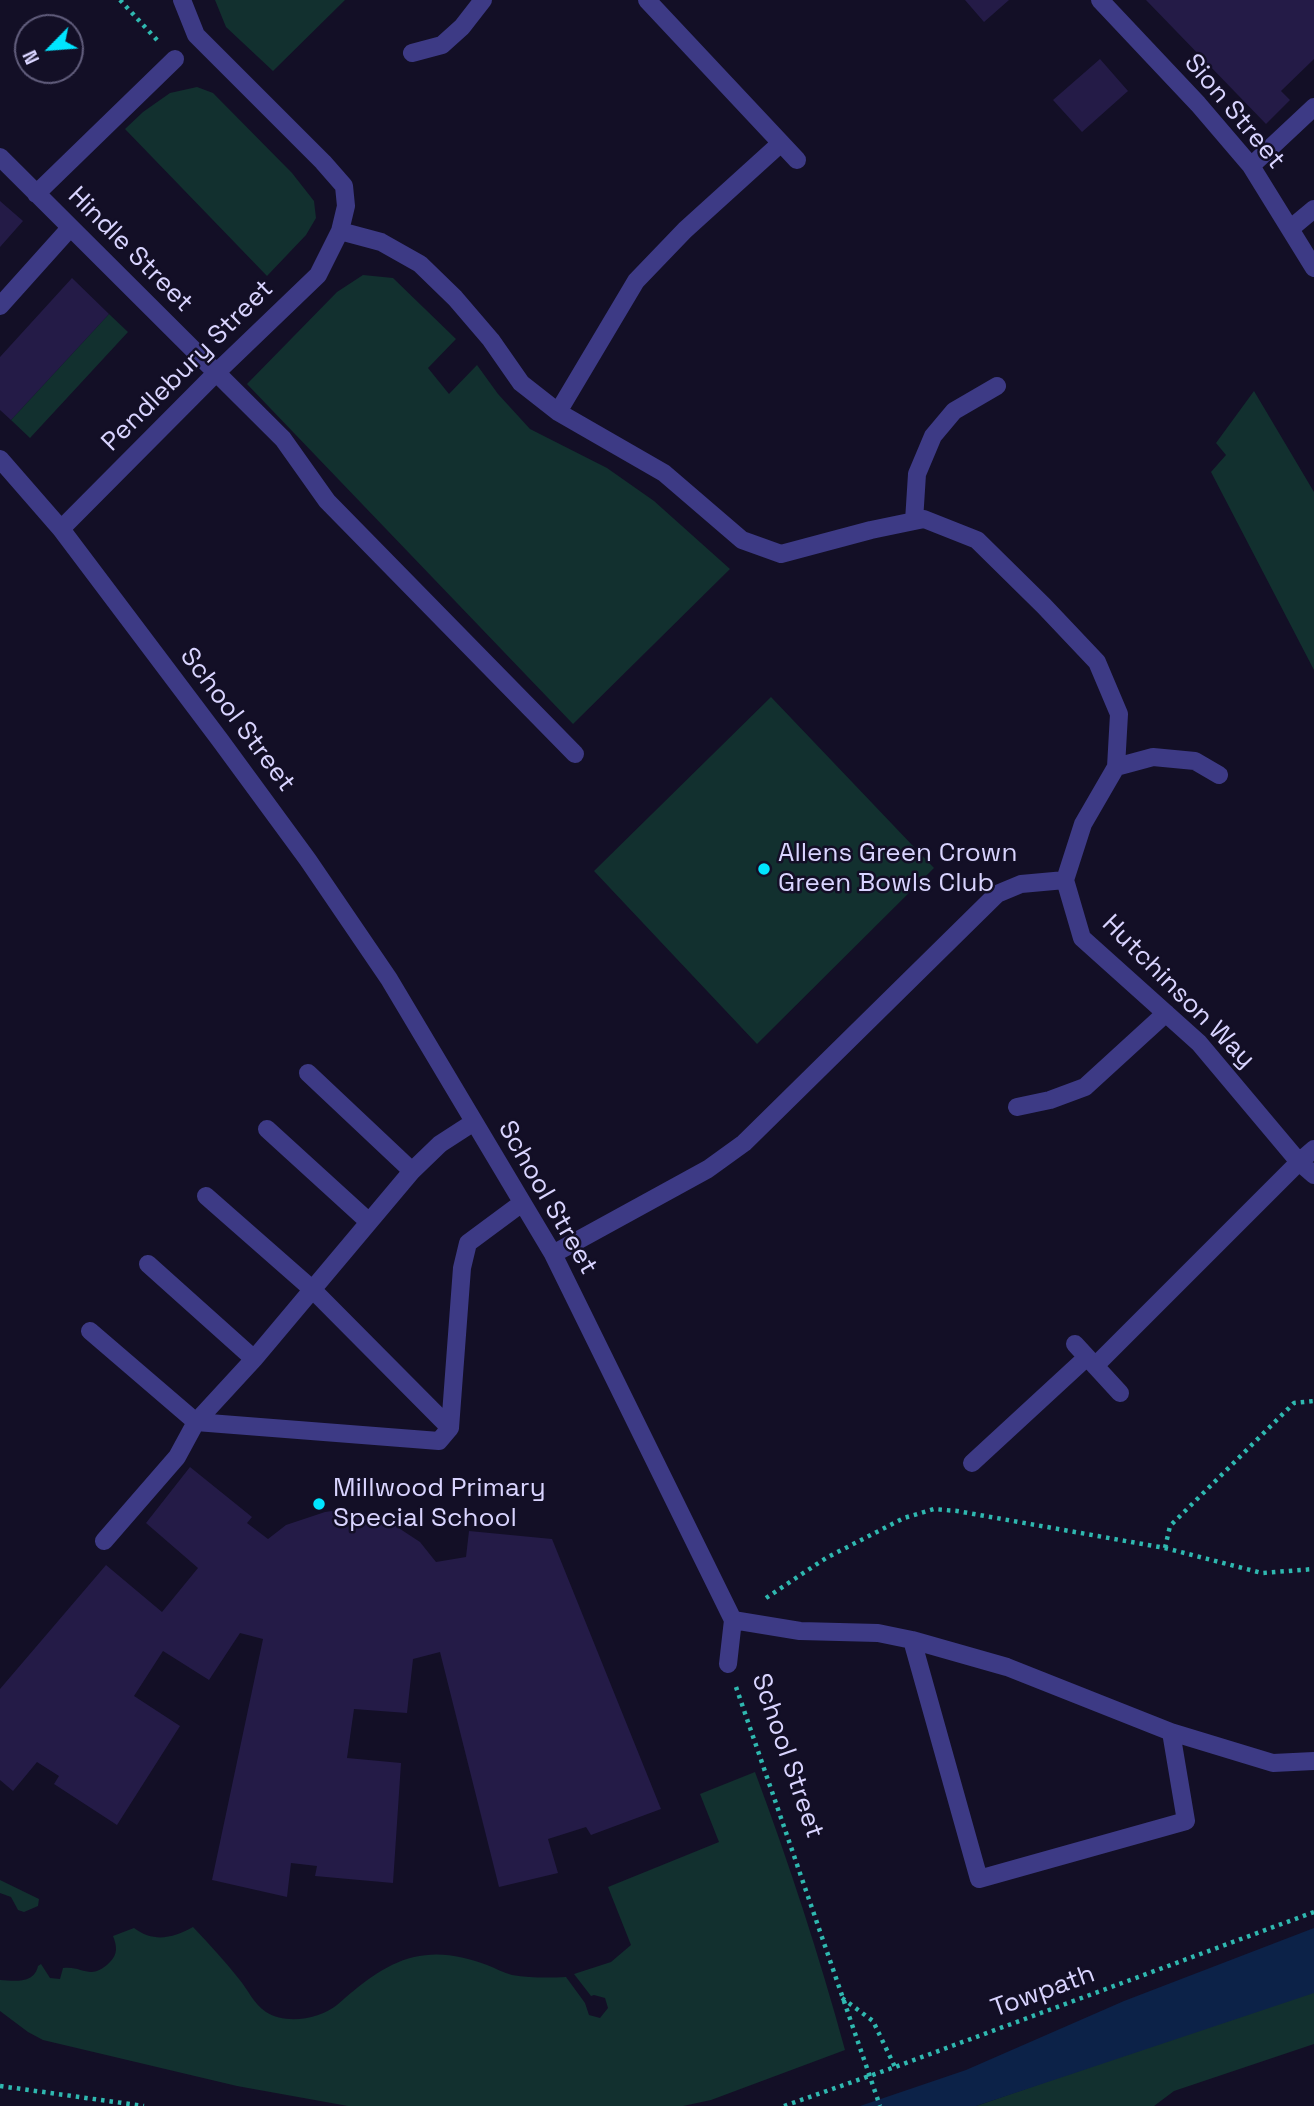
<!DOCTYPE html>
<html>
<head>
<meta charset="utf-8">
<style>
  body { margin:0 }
  #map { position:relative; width:1314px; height:2106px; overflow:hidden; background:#130f26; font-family:"Space Grotesk",sans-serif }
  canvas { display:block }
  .north { position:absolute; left:14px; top:14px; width:70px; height:70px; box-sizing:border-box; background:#130f26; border:2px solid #625e7d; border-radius:50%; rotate:245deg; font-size:19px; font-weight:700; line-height:28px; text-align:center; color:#d9d4ff }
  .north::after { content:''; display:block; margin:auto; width:24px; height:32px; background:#00e5ff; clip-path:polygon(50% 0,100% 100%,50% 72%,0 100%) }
</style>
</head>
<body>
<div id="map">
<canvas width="1314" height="2106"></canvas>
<div class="north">N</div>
</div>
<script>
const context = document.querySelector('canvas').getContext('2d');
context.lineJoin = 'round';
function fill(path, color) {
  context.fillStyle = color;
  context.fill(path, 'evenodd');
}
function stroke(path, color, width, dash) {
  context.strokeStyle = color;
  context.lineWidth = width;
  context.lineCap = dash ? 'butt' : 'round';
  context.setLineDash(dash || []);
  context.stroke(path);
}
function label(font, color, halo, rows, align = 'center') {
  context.font = font + ' "Space Grotesk",sans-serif';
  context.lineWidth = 5;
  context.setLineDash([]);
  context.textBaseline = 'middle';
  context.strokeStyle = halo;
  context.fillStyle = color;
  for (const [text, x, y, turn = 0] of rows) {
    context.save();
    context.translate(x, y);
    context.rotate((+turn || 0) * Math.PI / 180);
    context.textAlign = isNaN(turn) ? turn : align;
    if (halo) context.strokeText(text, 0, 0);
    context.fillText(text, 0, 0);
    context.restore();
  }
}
fill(new Path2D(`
  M215 0H345L273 71 226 27Z
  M197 87 213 93 292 173 314 201 316 218 306 235 267 276 125 129 143 112 170 93Z
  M363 275 393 278 456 339 428 368 449 394 477 365 498 394 530 429 607 468 654 501 730 569 573 724 247 384 337 292Z
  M109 314 128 332 30 438 11 420Z
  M1254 391 1314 492V670L1211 472 1226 455 1216 443Z
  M771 697 934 868 757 1044 594 871Z
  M755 1772C789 1863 819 1955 845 2050L711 2100 683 2106H348L237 2086 43 2040 28 2032 0 2011V1980C15 1981 34 1984 38 1966L41 1964 50 1978 60 1979 63 1968C83 1965 90 1982 110 1962 118 1954 117 1946 113 1936L134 1928C154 1943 173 1938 193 1927 209 1944 225 1961 239 1979 249 1991 253 2003 266 2012 286 2025 320 2019 337 2005 359 1986 384 1964 414 1957 439 1951 463 1956 487 1965 495 1968 504 1973 512 1975 530 1978 548 1978 566 1977L585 2003 589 2015 600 2018 608 2008 605 1998 594 1995 591 1996 574 1974 611 1962 631 1945 608 1887 719 1842 700 1794Z
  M0 1880 39 1899 38 1906 24 1912 18 1910 11 1897 0 1893Z
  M1314 1989V2044L1174 2091 1154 2106H976Z`), '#12302f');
fill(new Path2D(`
  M1314 1928V1993L976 2106H860L966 2070 1124 2001Z`), '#0c2248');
fill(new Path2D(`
  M965 0H1009L984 22Z
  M1146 0H1314V59L1281 91 1290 100 1266 124Z
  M1100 59 1128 91 1082 132 1053 100Z
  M0 201 23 221 0 247Z
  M72 278 109 314 11 420 0 410V357Z
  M190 1467 252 1517 247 1523 268 1539 286 1525 325 1512 339 1510 355 1511 388 1521 420 1542 436 1562 466 1557 469 1531 552 1539 661 1809 591 1835 586 1827 548 1839 558 1873 499 1887 440 1652 413 1659 407 1713 354 1709 347 1758 401 1763 393 1883 315 1876 317 1866 291 1863 287 1897 212 1880 263 1639 240 1633 209 1680 163 1651 134 1696 180 1726 117 1825 54 1784 59 1776 37 1762 13 1791 0 1780V1689L106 1565 162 1612 198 1568 146 1523Z`), '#241b47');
stroke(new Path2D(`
  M120 0 158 41
  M1165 1548 1170 1526 1294 1403 1314 1401
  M766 1598 826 1558 904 1518 934 1509 957 1511 1165 1548 1262 1573 1314 1569
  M736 1687 880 2106
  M842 1998 873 2021 895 2067
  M0 2086 144 2106
  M784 2106 895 2067 1314 1912`), '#2fb8b0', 4.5, [3.5, 5]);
stroke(new Path2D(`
  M647 0 797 160
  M1100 0 1198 104 1251 166 1314 268
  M412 53 442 45 462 27 483 0
  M0 157 283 439 327 501 575 754
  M1251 166 1314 107
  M36 194 175 59
  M1290 229 1314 209
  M340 231 381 242 420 264 455 298 491 340 521 383 558 412 664 473 742 540 781 554 871 530 924 519 977 540 1044 606 1097 662 1119 714 1116 767 1083 824 1065 880 1082 938 1199 1043 1299 1162 1095 1366
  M0 306 70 228
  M558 412 636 281 685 230 781 143
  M0 459 61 529 220 740 308 860 389 979 553 1254 733 1620 728 1664
  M914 521 917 474 933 436 954 411 997 386
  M61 529 217 372 318 275 340 231 346 206 344 186 323 162 196 35 182 0
  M1116 767 1153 757 1195 761 1219 775
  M308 1073 412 1171
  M1017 1107 1050 1100 1085 1087 1166 1013
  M267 1129 369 1222
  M1314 1149 1299 1162 1314 1175
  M206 1196 313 1290 450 1428
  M553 1254 708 1169 744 1143 997 894 1021 884 1065 880
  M148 1264 254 1359
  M90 1331 196 1422 254 1359 412 1171 440 1144 474 1122
  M1075 1344 1120 1393
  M972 1463 1087 1357
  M104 1541 177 1457 196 1422 439 1441 450 1428 462 1268 468 1243 522 1203
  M733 1620 800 1631 878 1633 912 1640 1007 1667 1171 1732 1273 1763 1314 1761
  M912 1640 979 1879 1186 1821 1171 1732`), '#3d3a85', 18);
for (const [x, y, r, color] of [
  [764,869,7,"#00e5ff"],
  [319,1504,7,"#00e5ff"]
]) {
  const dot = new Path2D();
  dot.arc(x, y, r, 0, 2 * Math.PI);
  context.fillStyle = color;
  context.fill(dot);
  stroke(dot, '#130f26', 2.5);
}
label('26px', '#d9d4ff', '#130f26', [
  ["Sion Street",1234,112,50],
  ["Hindle Street",130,250,45],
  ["Pendlebury Street",188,366,-45],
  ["School Street",237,720,53],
  ["Hutchinson Way",1178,992,45],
  ["School Street",547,1198,60],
  ["School Street",787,1756,71],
  ["Towpath",1043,1992,-20]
]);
label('26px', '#d9d4ff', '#130f26', [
  ["Allens Green Crown",778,854],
  ["Green Bowls Club",778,884],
  ["Millwood Primary",333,1489],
  ["Special School",333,1519]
], 'left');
</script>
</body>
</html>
